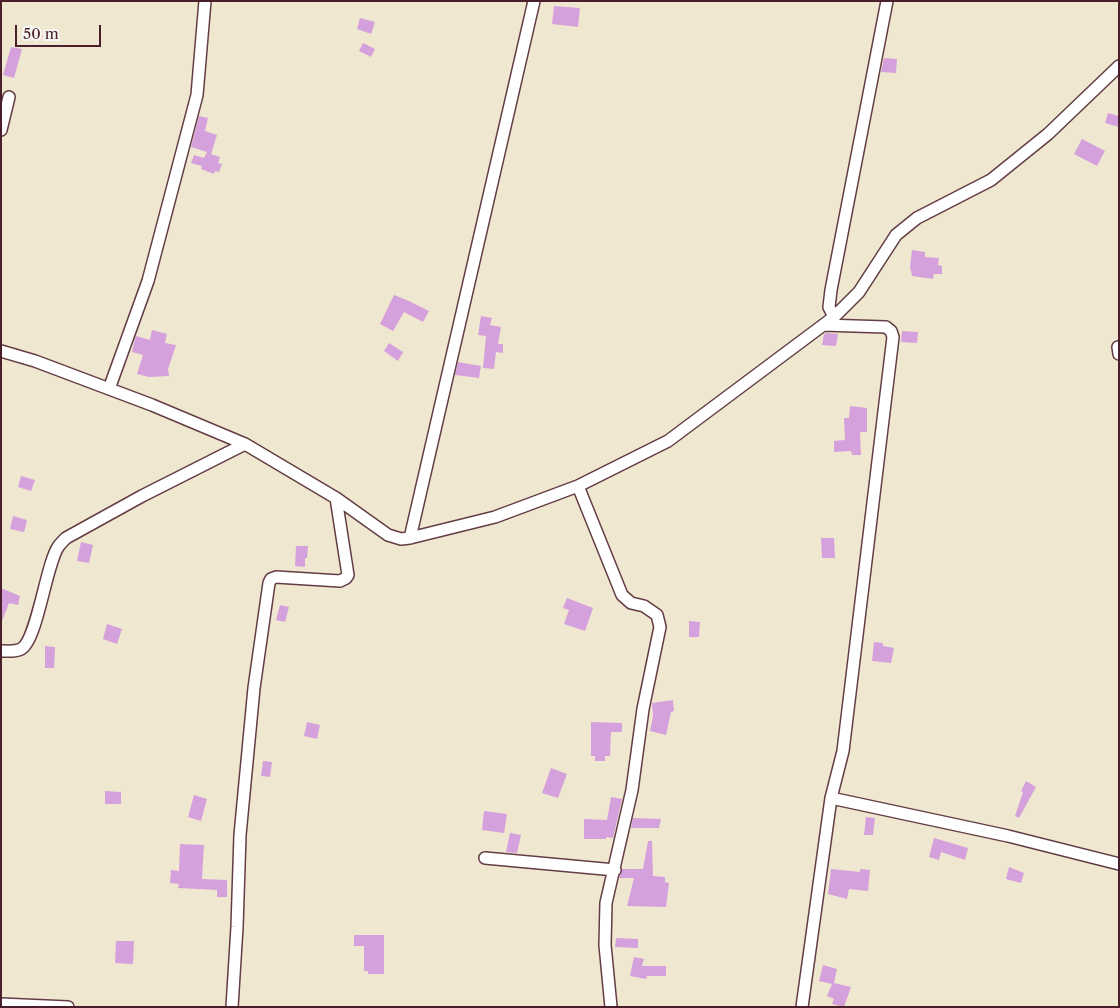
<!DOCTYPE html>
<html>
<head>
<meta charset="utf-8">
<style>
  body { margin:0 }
  #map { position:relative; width:1120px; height:1008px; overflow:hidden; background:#f0e7d0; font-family:"Libre Caslon Text",serif }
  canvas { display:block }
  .frame { position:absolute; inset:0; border:2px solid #4a1f2b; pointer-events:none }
  .scale { position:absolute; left:15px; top:25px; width:86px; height:22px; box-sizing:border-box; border:2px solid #4a1f2b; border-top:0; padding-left:6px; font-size:15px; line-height:18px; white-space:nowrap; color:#4a1f2b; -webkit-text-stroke:4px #f6f6f2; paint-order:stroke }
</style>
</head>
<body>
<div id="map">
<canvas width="1120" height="1008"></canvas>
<div class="frame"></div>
<div class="scale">50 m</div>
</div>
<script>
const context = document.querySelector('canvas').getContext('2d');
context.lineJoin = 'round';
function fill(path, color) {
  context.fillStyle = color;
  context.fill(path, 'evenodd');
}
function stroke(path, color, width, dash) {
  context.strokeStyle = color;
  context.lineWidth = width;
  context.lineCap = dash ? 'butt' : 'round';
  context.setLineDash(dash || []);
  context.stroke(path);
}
fill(new Path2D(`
  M554 6 580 8 578 27 552 24Z
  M360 18 375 22 371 34 357 29Z
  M363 43 375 49 371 57 359 51Z
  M11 47 22 49 14 78 3 75Z
  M884 58 897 59 896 73 881 72Z
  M1108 113 1119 116V127L1105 123Z
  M199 116 208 118 205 131 217 135 211 154 220 157 218 163 222 164 219 172 215 171 214 174 201 169 202 166 191 163 194 155 204 158 207 152 191 147Z
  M1082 139 1105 151 1097 166 1074 154Z
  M912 250 925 252V257L939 258 938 265 942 266V274H934L933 279 912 276 910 267Z
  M394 295 409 301 429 311 423 322 404 312 393 331 380 324Z
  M481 316 492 318 490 325 501 327 498 344H503V353L496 352 494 369 483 368 486 336 478 335Z
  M152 330 167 334 165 343 176 345 168 369 169 376 149 377 137 374 143 355 132 352 135 339 136 336 150 340Z
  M902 331 918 332 917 343 901 342Z
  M827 333 838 334 836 346 822 345 824 334Z
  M389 343 403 352 398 361 384 351Z
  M458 362 481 366 479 378 455 375Z
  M850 406 867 408V432H860L861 455H852L851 451 834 452V441L845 440 844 418H849Z
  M21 476 35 480 31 491 18 487Z
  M13 516 27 520 24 532 10 529Z
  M821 538H834L835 558H822Z
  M81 542 93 545 89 563 77 561Z
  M296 546H308L307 558H305V567L295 566Z
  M1 588 20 596 18 605 9 603 2 621Z
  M567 598 593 608 585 631 564 624 569 610 563 608Z
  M280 605 289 607 285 622 276 620Z
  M689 621 700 622 699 637H689Z
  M107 624 122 629 117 644 103 639Z
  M874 642 883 643V646L894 648 891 663 872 661Z
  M45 646 55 647 54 668H45Z
  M673 700 674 711 671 712 666 735 650 731 653 716 652 703Z
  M307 722 320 725 317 739 304 736Z
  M591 722 622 723V732H611L610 756H605V761H595V756H591Z
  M263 761 272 762 270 777 261 776Z
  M551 768 567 774 558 798 542 793Z
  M1026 781 1036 787 1019 818 1015 816 1023 792 1021 791Z
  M105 791 121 792V804H105Z
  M194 795 207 799 201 821 188 817Z
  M611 797 622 799 613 838 606 837V839H584V819L607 820Z
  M484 811 507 814 504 833 482 830Z
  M866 817 875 818 873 835H864Z
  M633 818 661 819 659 828H631Z
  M510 833 521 835 517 853 506 852Z
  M934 838 968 848 965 860 941 852 939 860 929 857Z
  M648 841H652L653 876 665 877V882L669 883 666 907 627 906 634 878H619L622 869H643Z
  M180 844 204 845 202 879 227 880V897H217V890L178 888 179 884 170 883 171 870 179 871Z
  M1009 867 1024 873 1021 883 1006 879Z
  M831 869 860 872V869L870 870 868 891 849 889 847 899 828 894Z
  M354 935H384V974H368V971H364V946H354Z
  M616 938 638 939V948L615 947Z
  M116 941H134L133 964 115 963Z
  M634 957 644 959 642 966H666V976H647L646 979 630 976Z
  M823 965 837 969 834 983 851 987 844 1007 832 1004 834 999 827 996 832 984 819 981Z`), '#d5a1dc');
const minor = new Path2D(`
  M1 130 9 97
  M834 317 829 307 831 290 887 1
  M1118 347 1119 354
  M1 351 35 361 152 405 245 444 336 498 388 535 401 539 410 538 495 517 578 486 668 441 834 317 859 292 896 235 917 218 991 180 1048 134 1119 66
  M109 389 148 281 197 95 205 1
  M578 486 622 595 631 603 644 606 657 615 660 627 643 709 632 790 606 903 605 945 611 1007
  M410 538 534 1
  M1 651C7 651 16 652 21 649 37 641 46 565 58 547 60 544 63 541 66 538L142 496 245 444
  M831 798 1008 836 1119 864
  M485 858 615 870
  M1 1004 68 1007
  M232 1007 237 927 240 835 254 688 269 583 271 579 276 577 340 581 346 578 348 575 336 498
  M802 1007 831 798 843 751 893 337 891 331 886 327 823 325`);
stroke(minor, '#633d44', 14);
stroke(minor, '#fff', 11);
</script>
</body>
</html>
